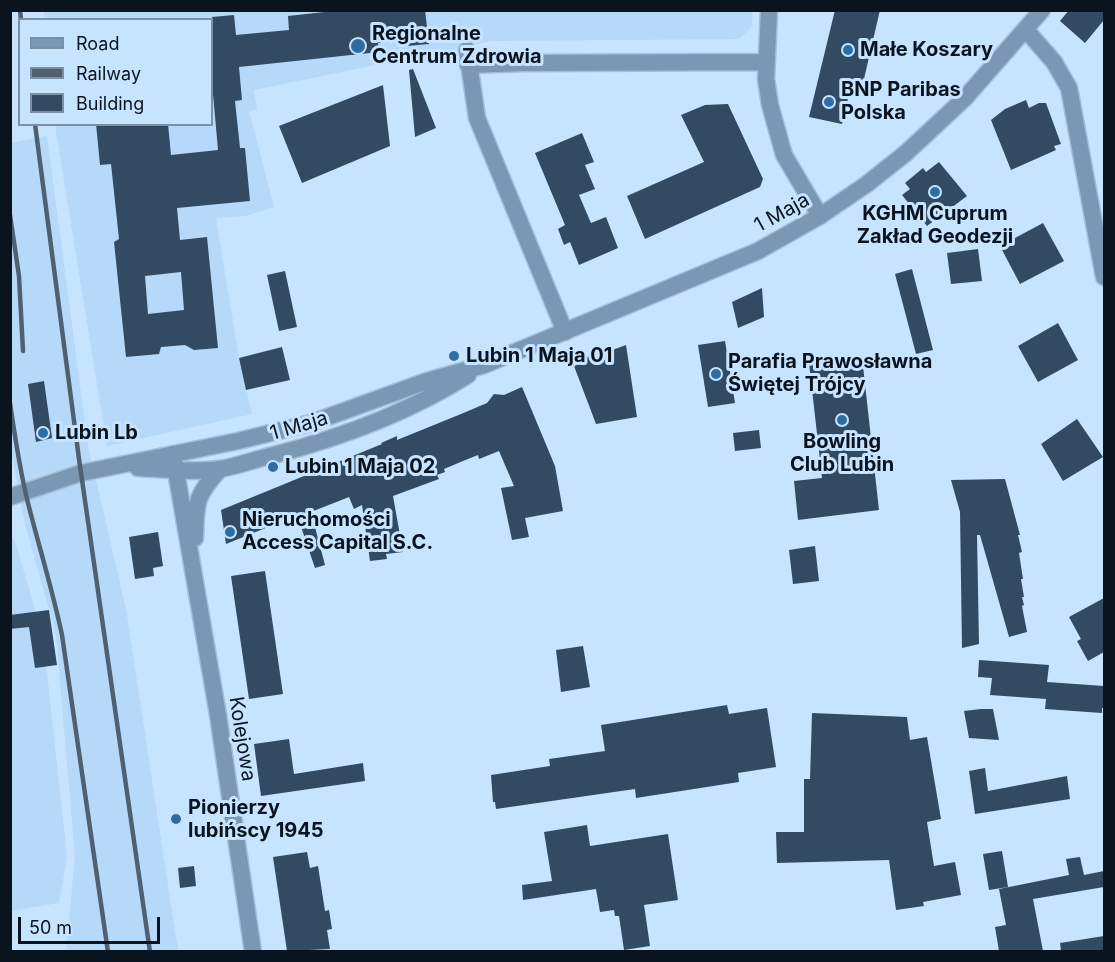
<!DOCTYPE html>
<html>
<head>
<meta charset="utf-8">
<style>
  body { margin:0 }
  #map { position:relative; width:1115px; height:962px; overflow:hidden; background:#c6e3ff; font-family:Inter,sans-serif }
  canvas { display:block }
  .frame { position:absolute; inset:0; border:12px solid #0a141e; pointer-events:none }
  .legend { position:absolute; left:18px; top:18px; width:195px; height:108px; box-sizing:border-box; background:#c6e3ff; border:2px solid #7b90a5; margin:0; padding:8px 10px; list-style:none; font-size:18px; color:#0a141e }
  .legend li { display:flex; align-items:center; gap:12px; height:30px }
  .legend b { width:30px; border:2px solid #7b90a5 }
  .scale { position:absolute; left:18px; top:917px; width:142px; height:27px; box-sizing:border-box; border:3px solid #0a141e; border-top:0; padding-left:8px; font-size:18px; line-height:21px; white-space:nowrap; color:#0a141e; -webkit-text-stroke:4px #c6e3ff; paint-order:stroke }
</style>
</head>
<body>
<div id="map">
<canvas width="1115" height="962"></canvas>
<div class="frame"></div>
<ul class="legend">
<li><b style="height:8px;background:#7a97b3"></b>Road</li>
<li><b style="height:8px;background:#4f6070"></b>Railway</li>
<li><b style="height:16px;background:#324b62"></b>Building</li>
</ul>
<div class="scale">50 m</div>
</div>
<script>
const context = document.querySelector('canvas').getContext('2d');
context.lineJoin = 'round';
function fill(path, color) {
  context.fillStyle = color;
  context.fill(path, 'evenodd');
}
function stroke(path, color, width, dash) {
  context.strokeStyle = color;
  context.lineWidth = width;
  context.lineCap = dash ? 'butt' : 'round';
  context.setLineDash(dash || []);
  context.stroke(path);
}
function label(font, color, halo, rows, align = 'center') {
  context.font = font + ' Inter,sans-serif';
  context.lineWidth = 6;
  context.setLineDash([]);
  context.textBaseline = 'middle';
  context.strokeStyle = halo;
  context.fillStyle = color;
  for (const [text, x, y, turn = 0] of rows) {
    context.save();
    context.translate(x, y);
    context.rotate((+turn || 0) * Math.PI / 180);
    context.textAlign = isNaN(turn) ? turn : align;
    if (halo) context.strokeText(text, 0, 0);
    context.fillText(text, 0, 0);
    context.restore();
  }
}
fill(new Path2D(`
  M44 11H752V26L739 39 491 41 254 90 257 109 249 111 274 207 245 216 216 218 239 358 252 414 107 446 55 125 212 124V20L45 19Z
  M47 136 88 446 126 609 178 951H66L75 857 56 634 25 524 11 450 10 143Z
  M14 538 43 636 67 857 59 903 11 911 10 539Z`), '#b6d8f9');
fill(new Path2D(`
  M343 10H425L429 44 407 46V40L378 43 379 52 239 67 242 100 235 101 240 148H245L250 201 177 208 180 240 207 237 218 348 194 350 185 345 161 347 159 354 126 357 114 242 119 239 111 164 100 165 96 124H168L171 155 218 150 212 83V17L234 15 236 35 289 30 288 16ZM181 272 184 310 148 314 145 276Z
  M835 10H880L861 92 850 90 842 124 809 117Z
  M1069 10H1104V20L1085 43 1060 21Z
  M413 69 436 128 415 137 409 70Z
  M383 85 390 146 302 183 279 126Z
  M1026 100 1029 108 1039 103H1046L1061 144 1054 146 1056 150 1011 170 991 120 1005 109Z
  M728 104 763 179 760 187 645 239 627 196 704 162 681 115 705 105Z
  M582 133 594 162 585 165 595 189 579 195 591 223 606 217 618 248 579 265 570 242 564 245 558 229 565 225 535 153Z
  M939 162 967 196 927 226 902 195 910 189 905 183 923 168 926 172Z
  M1043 223 1064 261 1020 284 1000 246Z
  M978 249 982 281 951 284 947 253Z
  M912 269 933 350 916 354 895 274Z
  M285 271 297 327 279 331 267 275Z
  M762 288 764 317 738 328 732 302Z
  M1058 323 1078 360 1038 382 1018 346Z
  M725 341 735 403 708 407 698 345Z
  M626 345 637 417 596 424 574 366 586 361 585 358 603 351 604 353Z
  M282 347 290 380 246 390 239 358Z
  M862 357 879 510 798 520 794 481 822 478 809 363Z
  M44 381 52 438 36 442 28 384Z
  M522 387 555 466 563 511 525 518 529 537 512 540 501 488 514 486 499 451 479 459 478 455 463 461 444 469 445 472 437 475 439 479 393 496 403 552 386 554 387 559 370 561 362 505 354 509 349 497 311 512 325 565 315 568 298 518 284 524 283 521 226 544 221 510 382 444 381 443 397 436V440L461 414 487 403 494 394 504 395Z
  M1077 419 1103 457 1063 481 1041 444Z
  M759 430 761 448 735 451 733 433Z
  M1005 479 1020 535H1018L1022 552 1019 553 1023 579H1021L1024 597H1022L1024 605 1022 606 1027 632 1009 637 980 535H977L979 644 962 648 960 512 951 480Z
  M158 532 163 566 153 568 154 576 135 579 129 537Z
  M815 546 819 581 793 584 789 550Z
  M265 571 283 694 249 699 231 576Z
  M1104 598V652L1088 661 1077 641 1081 639 1069 617Z
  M49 610 57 665 35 668 29 627 10 629V615Z
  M583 646 590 687 561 692 556 650Z
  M979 660 1049 665 1047 682 1104 686V708H1102V713L1045 709 1046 699 990 695 992 678 978 677Z
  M727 705 729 714 767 708 776 767 738 773 739 782 636 798 635 789 496 809 495 802H493L491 775 550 766 549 759 605 751 601 725Z
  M981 709H993L999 740 969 738 964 711Z
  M812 713 907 717 910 740 927 737 941 819 927 822 934 866 955 862 961 895 923 902 924 906 896 910 889 860 777 863 776 832H804V779H810Z
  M289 739 294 774 363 763 365 781 261 796 254 744Z
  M985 768 988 791 1067 776 1070 799 975 814 969 771Z
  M587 825 590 846 668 834 678 900 644 905 650 946 624 950 619 916H615L614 910 600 912 596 889 523 900 522 885 552 881 544 832Z
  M1002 851 1008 887 989 890 983 854Z
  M307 852 310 868 318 866 325 911 329 910 332 929 327 930 330 949 287 951 273 857Z
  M1080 857 1084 875 1104 871V887L1033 899 1043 951H999L995 927 1006 925 999 889 1069 875 1066 859Z
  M194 866 196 886 180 888 178 868Z
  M1104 936V951H1061L1060 943Z`), '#324b62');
const minor = new Path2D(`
  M769 10 766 79 770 105 784 155 820 216
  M1026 30 1054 62 1069 88 1104 277
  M467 50 477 118 565 332
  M468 65 524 63 766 62`);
const tertiary = new Path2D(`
  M173 454 218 715 253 952
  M138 468C165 469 194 473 220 469 238 466 256 459 274 455 343 437 408 413 468 375
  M10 497 81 473 238 441 311 423 427 381 484 365 758 251 820 216 867 184 906 153 965 98 1042 10
  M195 538C196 503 195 496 220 469`);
stroke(minor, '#a4bed6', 19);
stroke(tertiary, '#a4bed6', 19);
stroke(minor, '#7a97b3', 16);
stroke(tertiary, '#7a97b3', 16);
stroke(new Path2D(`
  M20 10 21 20
  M35 124 79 459 150 952
  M10 215 19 276 23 351
  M10 403C15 437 20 473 29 507 40 550 53 592 62 635L108 952`), '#4f6070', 4.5);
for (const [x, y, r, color] of [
  [358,46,8,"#2c6da3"],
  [848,50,6,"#2c6da3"],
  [829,102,6,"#2c6da3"],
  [935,192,6,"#2c6da3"],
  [454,356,6,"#2c6da3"],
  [716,374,6,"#2c6da3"],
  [842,420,6,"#2c6da3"],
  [43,433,6,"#2c6da3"],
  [273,467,6,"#2c6da3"],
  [230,532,6,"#2c6da3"],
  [176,819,6,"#2c6da3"]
]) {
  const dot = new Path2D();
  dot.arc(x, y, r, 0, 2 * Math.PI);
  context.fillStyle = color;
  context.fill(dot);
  stroke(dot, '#c6e3ff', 2);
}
label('bold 20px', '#0a141e', '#c6e3ff', [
  ["Regionalne",372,34],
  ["Centrum Zdrowia",372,57],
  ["Małe Koszary",860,50],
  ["BNP Paribas",841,90],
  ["Polska",841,113],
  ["KGHM Cuprum",935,214,"center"],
  ["Zakład Geodezji",935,237,"center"],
  ["Lubin 1 Maja 01",466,356],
  ["Parafia Prawosławna",728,362],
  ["Świętej Trójcy",728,385],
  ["Lubin Lb",55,433],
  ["Bowling",842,442,"center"],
  ["Club Lubin",842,465,"center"],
  ["Lubin 1 Maja 02",285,467],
  ["Nieruchomości",242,520],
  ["Access Capital S.C.",242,543],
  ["Pionierzy",188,808],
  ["lubińscy 1945",188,831]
], 'left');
label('20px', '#0a141e', '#c6e3ff', [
  ["1 Maja",782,213,-29],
  ["1 Maja",299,426,-16],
  ["Kolejowa",242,739,81]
]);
</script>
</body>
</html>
